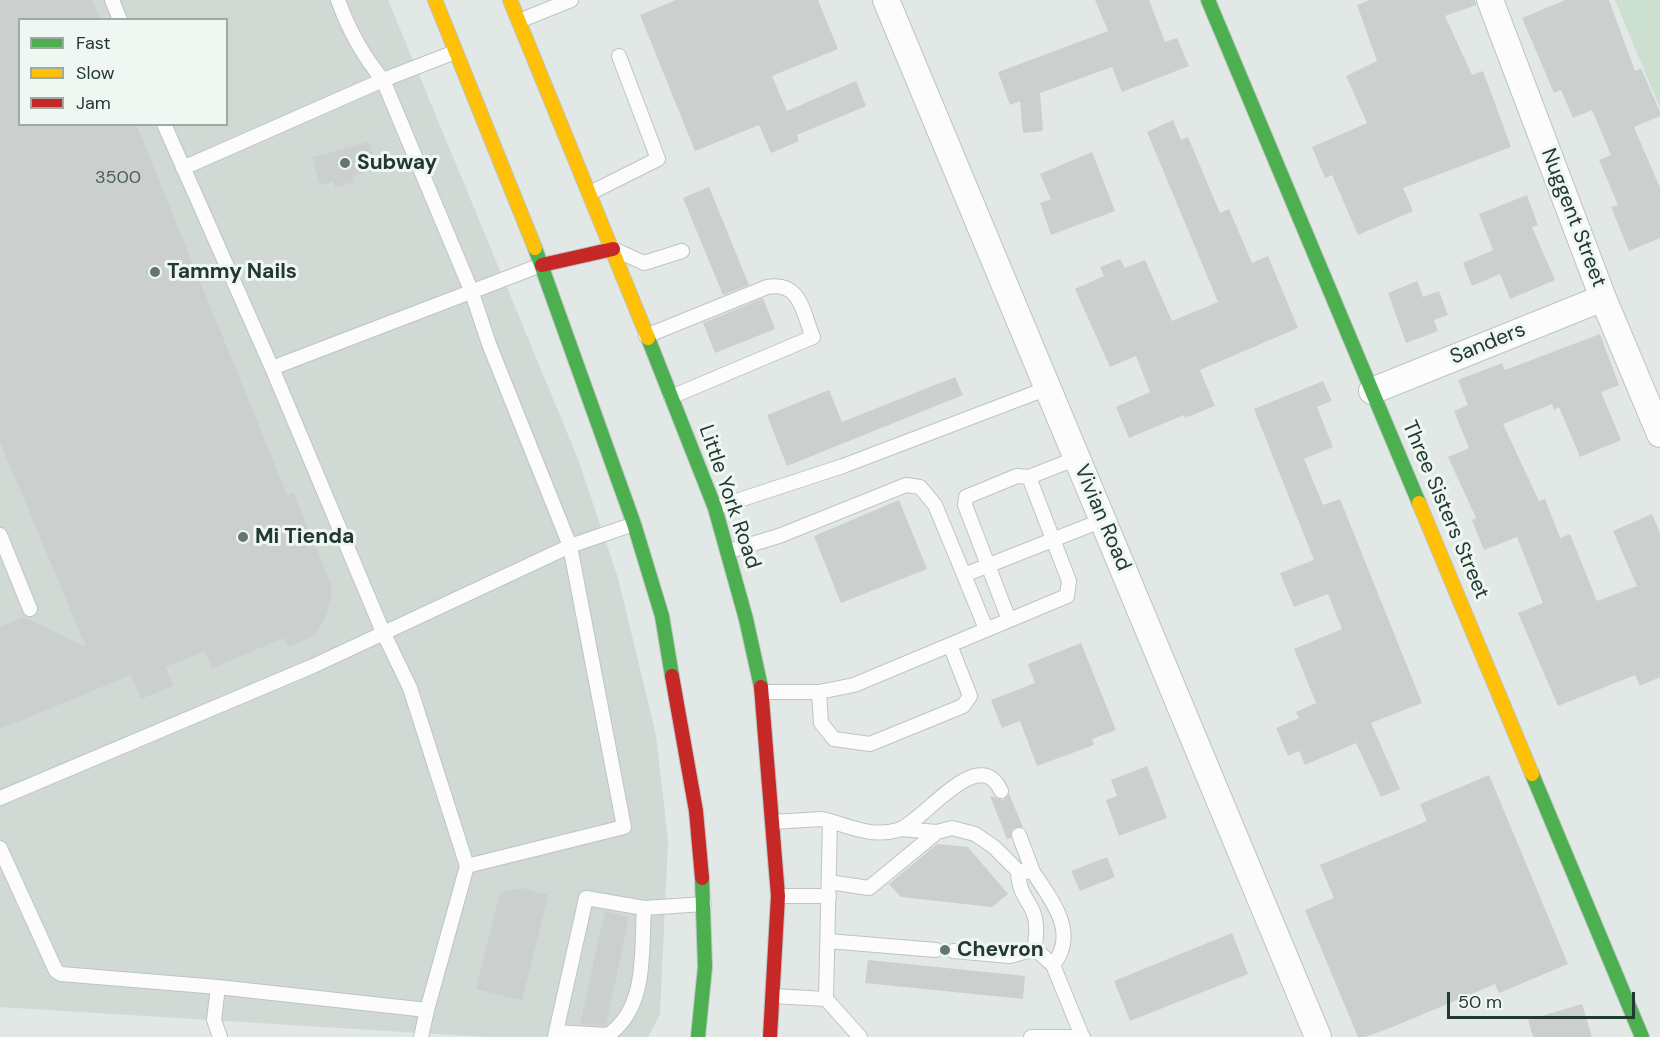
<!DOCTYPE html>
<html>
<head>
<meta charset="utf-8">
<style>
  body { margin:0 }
  #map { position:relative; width:1660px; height:1037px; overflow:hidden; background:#e2e8e5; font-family:"DM Sans",sans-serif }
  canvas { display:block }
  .legend { position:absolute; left:18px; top:18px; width:210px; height:108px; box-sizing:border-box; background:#f0f7f2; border:2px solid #9daba4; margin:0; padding:8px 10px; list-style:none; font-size:18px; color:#213930 }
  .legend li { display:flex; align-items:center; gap:12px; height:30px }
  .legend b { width:30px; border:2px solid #9daba4 }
  .scale { position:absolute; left:1447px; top:992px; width:188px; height:27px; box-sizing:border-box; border:3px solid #213930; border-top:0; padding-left:8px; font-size:18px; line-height:21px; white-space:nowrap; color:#213930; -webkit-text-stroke:4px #f0f7f2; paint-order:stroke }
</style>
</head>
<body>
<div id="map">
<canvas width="1660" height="1037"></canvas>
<ul class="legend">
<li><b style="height:8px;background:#4caf50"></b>Fast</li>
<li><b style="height:8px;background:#ffc107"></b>Slow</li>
<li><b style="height:8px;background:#c62828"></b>Jam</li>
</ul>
<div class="scale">50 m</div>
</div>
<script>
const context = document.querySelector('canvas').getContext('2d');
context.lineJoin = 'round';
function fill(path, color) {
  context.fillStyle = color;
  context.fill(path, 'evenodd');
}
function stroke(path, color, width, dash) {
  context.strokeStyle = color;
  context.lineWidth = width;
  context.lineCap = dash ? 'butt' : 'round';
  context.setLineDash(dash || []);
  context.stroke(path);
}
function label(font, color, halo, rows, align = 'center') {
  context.font = font + ' "DM Sans",sans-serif';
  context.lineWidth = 6;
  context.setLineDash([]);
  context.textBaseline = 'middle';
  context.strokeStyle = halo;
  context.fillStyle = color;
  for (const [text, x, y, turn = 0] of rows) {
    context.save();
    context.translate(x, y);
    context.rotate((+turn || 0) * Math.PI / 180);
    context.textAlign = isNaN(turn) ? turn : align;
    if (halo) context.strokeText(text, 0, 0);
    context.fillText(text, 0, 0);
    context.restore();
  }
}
fill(new Path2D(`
  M0 0H388L578 459 618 578 656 735 668 841 660 1014 648 1037H485L0 1007ZM20 20H226V124H20Z`), '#d0d9d4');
fill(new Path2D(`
  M1615 0H1660V108Z`), '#cbe0d0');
fill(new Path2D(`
  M0 0H92L100 20H20V124H136L287 495 293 492 331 584V597L324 621 318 630 309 638 288 647 284 638 212 668 205 651 165 667 173 686 141 699 131 675 0 729V627L24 617 86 647 0 442Z
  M676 0H818L838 49 772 76 787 111 856 81 866 106 797 135 799 141 771 153 759 125 695 151 640 15Z
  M1095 0H1149L1165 42 1177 38 1189 66 1122 92 1112 67 1040 93 1043 131 1023 133 1020 101 1010 105 998 72 1108 31Z
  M1370 0H1475L1476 5 1445 16 1472 75 1483 71 1511 147 1403 188 1413 211 1358 235 1332 175 1325 178 1312 147 1367 123 1346 76 1377 61 1357 5Z
  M1565 0H1609L1635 71 1641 68 1660 112V116L1634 127 1660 188V238L1629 251 1611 207 1618 205 1599 160 1611 155 1592 110 1573 118 1561 90 1554 93 1522 18Z
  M1173 120 1181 140 1188 137 1220 213 1229 209 1252 263 1268 256 1298 328 1200 370 1215 406 1185 418 1184 415 1129 438 1116 407 1150 392 1136 356 1110 367 1075 289 1104 276 1100 267 1120 259 1125 268 1145 260 1172 321 1218 302 1147 132Z
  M369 142 377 169 353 176 354 182 335 187 333 181 320 185 312 157Z
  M1092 152 1115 211 1051 235 1040 203 1051 199 1040 174Z
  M709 187 749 285 723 295 683 198Z
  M1527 195 1538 225 1532 227 1555 280 1510 299 1500 274 1472 286 1463 263 1493 250 1479 214Z
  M1417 281 1423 297 1439 291 1448 315 1434 320 1438 331 1406 343 1388 293Z
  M763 298 775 329 715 353 703 323Z
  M1600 334 1619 385 1601 392 1621 440 1580 457 1559 407 1554 410 1552 404 1503 424 1539 501 1545 499 1560 538 1570 534 1597 601 1637 586 1613 531 1652 514 1660 533V677L1640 686 1635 675 1558 706 1518 613 1543 603 1517 537 1484 550 1472 520 1476 518 1448 457 1469 448 1454 411 1468 405 1458 380 1502 363 1505 370Z
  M955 377 963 395 787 466 767 415 829 390 842 422Z
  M1323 381 1332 401 1317 407 1333 447 1304 459 1323 505 1340 499 1422 703 1371 723 1400 789 1381 797 1356 743 1305 765 1299 751 1288 756 1276 728 1299 718 1296 712 1316 703 1294 649 1342 629 1328 594 1294 607 1280 573 1314 560 1254 409Z
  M899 500 927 569 841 603 814 536Z
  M1081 643 1116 730 1092 739 1094 745 1037 766 1020 721 1002 728 991 700 1035 683 1028 664Z
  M1147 766 1167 818 1119 836 1106 800 1117 796 1111 780Z
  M1489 775 1568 964 1499 993 1495 984 1395 1026 1365 1037H1358L1305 910 1334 898 1320 865 1427 821 1420 804Z
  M1009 794 1023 827 1012 829 1011 838 1007 839 990 796 1003 800Z
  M937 844 968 847 1008 894 992 907 901 897 889 884Z
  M1107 857 1115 877 1080 891 1071 871Z
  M523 888 548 895 522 1000 476 989 500 893Z
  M605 911 629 917 606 1025 580 1024Z
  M1232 933 1248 974 1130 1021 1114 981Z
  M868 960 1025 976 1023 999 865 983Z
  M1582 1004 1592 1037H1533L1528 1020Z`), '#cbd0ce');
const lane = new Path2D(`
  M112 0 120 20
  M519 21 571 0
  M164 124 272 368 383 632 410 688 467 866
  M183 168 383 80 455 52
  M590 193 658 159 619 56
  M618 251 644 263 682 251
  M646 336 767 287C801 281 802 311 813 337L671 397
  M272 368 541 265
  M1029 477 1077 458
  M715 508 843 466 1048 388
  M0 535 30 609
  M729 551 779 536 906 485 920 487 935 505 964 575
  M986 629 964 575 1103 520
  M762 692H819L854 685 1067 596 1069 581 1029 477 1017 476 966 497 965 505 1009 620
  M819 692 821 723 834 739 870 744 963 706 970 696 950 645
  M0 798 313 666 570 546 634 524
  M830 821C853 828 874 837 898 830 924 822 979 742 1001 791
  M772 822 822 819 830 821 826 999 860 1037
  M900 829 937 832
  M1019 835 1033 872
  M0 848 56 971 61 974 218 987 427 1010 467 866 624 827 570 546 489 344 471 290 383 80C362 55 349 31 338 0
  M1018 871C1018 898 1035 903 1036 925 1037 933 1035 942 1035 949L1053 965 1082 1036
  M829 882 869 888 937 832 952 828 975 834 994 847 1018 871 1033 872C1052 901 1079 933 1053 965
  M778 896H829
  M828 941 936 950
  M953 951 1010 956 1035 949
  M218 987 214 1020 220 1037
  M773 996 826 999
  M556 1032 586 898 644 908
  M421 1037 427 1010
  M555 1037 556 1032 608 1035C648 1007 641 952 644 908L704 904
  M1031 1037H1083`);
const street = new Path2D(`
  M886 0 1318 1037
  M1490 0 1603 298 1660 434
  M1372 391 1603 298`);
const fast = new Path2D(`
  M1208 0 1419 503
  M535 248 634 524 662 616 672 676
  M648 338 715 508 746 619 761 687
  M1532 774 1642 1037
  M698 1037 705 967 702 878`);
const slow = new Path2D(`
  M435 0 535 248
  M510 0 648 338
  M1419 503 1532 774`);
const jam = new Path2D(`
  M542 265 613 249
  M672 676 696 811 702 878
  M761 687 778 896 770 1037`);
stroke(lane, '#bfc4c2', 16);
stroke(street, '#bfc4c2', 28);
stroke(fast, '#bec5c2', 16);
stroke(slow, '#bec5c2', 16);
stroke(jam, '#bec5c2', 16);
stroke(lane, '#fbfcfb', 14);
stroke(street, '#fbfcfb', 26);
stroke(fast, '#4caf50', 14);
stroke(slow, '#ffc107', 14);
stroke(jam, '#c62828', 14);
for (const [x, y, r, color] of [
  [345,163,6,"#65766f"],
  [155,272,6,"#65766f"],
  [243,537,6,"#65766f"],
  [945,950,6,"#65766f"]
]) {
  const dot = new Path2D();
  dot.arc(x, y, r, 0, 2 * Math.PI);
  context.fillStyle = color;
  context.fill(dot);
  stroke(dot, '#f0f7f2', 2);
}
label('18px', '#4c6058', null, [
  ["3500",118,178]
]);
label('bold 21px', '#213930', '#f0f7f2', [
  ["Subway",357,163],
  ["Tammy Nails",167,272],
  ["Mi Tienda",255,537],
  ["Chevron",957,950]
], 'left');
label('21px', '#213930', '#f0f7f2', [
  ["Nuggent Street",1573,218,69],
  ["Sanders",1488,344,-22],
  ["Little York Road",729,497,71],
  ["Three Sisters Street",1445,510,67],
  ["Vivian Road",1102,518,67]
]);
</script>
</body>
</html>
